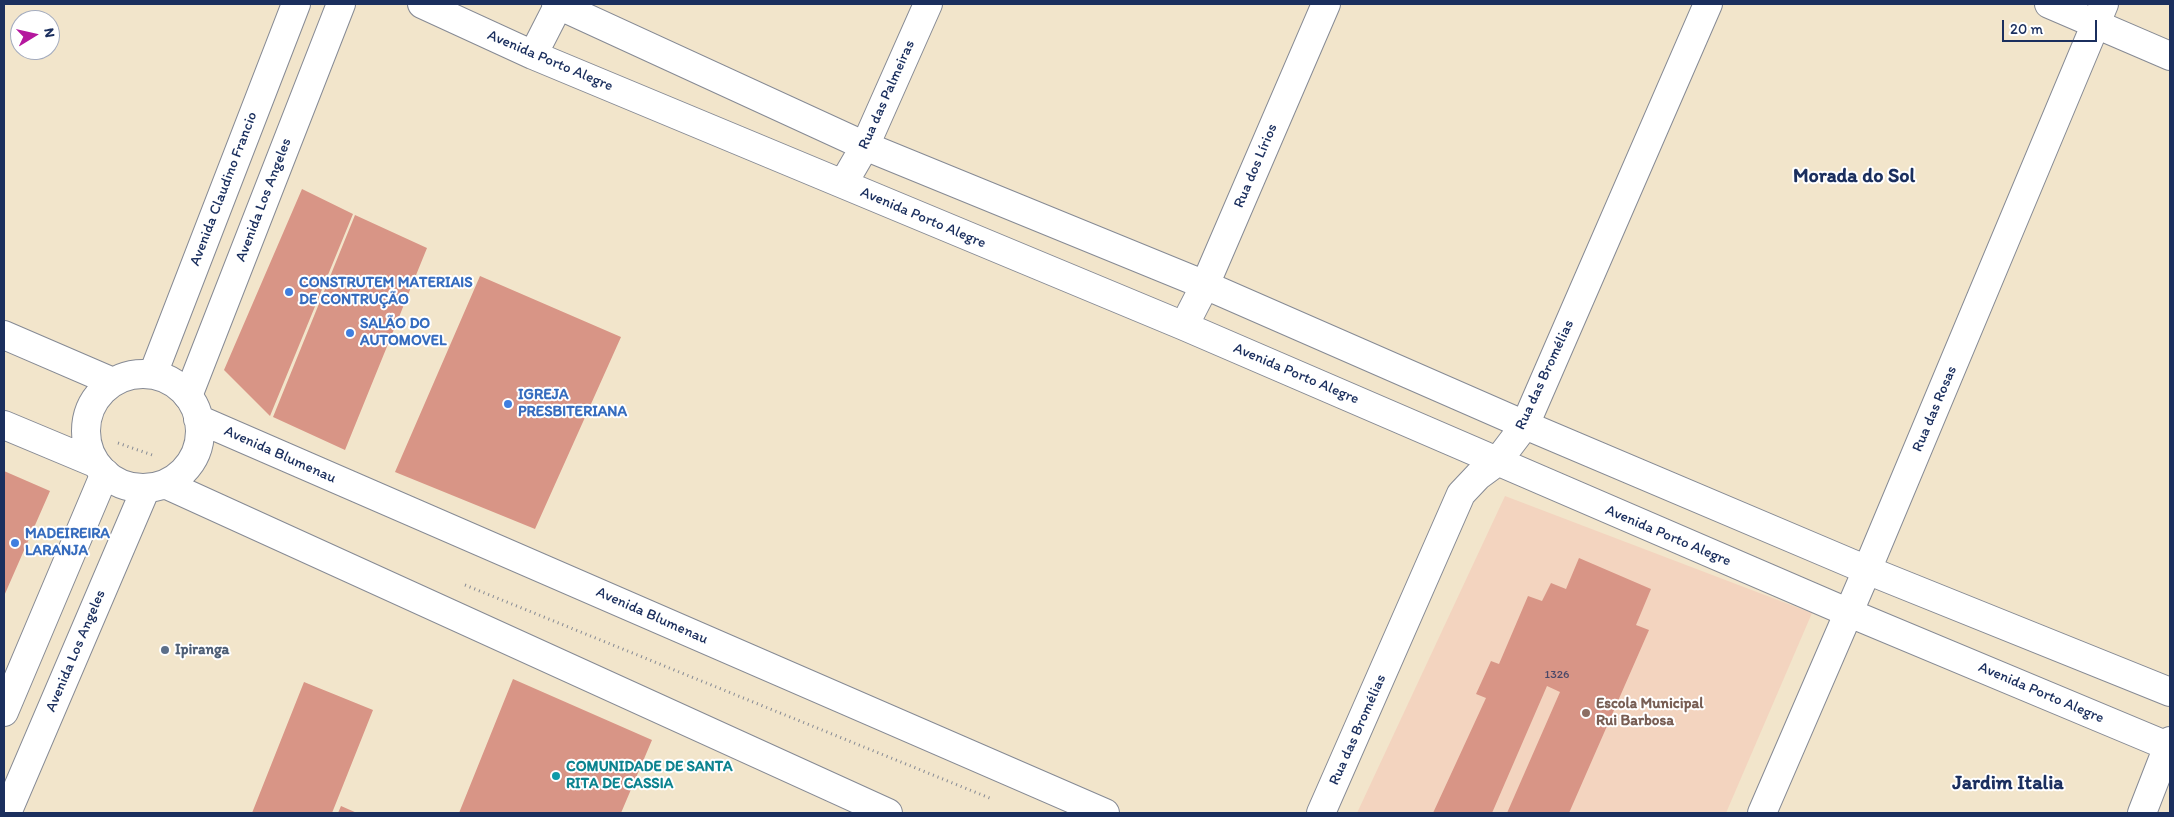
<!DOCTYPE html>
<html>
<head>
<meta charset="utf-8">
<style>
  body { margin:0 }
  #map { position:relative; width:2174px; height:817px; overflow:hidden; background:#f2e5cb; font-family:Itim,sans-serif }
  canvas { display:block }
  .frame { position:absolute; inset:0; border:5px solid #1b2f5e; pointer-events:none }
  .north { position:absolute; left:10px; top:10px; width:50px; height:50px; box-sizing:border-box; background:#fff; border:1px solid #a4acbf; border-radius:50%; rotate:81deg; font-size:14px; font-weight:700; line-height:20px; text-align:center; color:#1b2f5e }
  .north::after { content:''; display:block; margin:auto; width:18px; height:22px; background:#b5179e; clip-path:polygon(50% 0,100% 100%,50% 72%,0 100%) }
  .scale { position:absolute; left:2002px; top:20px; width:95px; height:22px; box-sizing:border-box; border:2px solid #1b2f5e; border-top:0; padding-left:6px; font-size:15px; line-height:18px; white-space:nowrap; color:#1b2f5e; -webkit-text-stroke:4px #fff; paint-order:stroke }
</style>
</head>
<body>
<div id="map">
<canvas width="2174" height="817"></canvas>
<div class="frame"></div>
<div class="north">N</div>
<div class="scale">20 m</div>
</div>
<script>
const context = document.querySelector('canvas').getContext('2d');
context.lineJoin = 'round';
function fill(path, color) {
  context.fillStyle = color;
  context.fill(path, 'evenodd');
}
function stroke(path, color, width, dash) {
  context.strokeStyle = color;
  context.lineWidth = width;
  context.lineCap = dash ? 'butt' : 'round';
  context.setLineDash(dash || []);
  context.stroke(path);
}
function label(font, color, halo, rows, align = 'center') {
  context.font = font + ' Itim,sans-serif';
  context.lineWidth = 4;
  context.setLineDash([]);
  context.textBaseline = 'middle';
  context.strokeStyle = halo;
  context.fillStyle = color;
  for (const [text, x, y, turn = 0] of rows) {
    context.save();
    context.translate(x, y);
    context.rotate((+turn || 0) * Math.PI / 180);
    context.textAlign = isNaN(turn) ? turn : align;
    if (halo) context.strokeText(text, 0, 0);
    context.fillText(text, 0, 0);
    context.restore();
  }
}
fill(new Path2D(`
  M1505 496 1812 613 1726 813H1357Z`), '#f3d4bf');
fill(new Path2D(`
  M302 189 353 214 270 416 224 370Z
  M355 215 427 248 345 450 273 417Z
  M480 276 621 337 535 529 395 472Z
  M4 471 50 491 4 596Z
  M1579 558 1651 589 1636 625 1649 630 1569 813H1507L1560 692 1547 686 1492 813H1433L1486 698 1476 694 1491 661 1499 664 1528 596 1542 601 1551 583 1566 589Z
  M513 679 652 740 621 813H459Z
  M304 682 373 710 332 813H252Z
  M341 806 357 813H338Z`), '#d89586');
const minor = new Path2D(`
  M422 4 533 55 1184 326 1847 612 2170 747
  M556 4 865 146 1205 285 1525 425 1867 570 2170 692
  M2049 4 2170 56
  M533 55 559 4
  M843 184 865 146 928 4
  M1184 326 1205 285 1326 4
  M153 374 296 4
  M188 396 341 4
  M4 712 105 473
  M7 813 146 488
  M1321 813 1461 494 1478 476 1497 462 1525 425 1708 4
  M1762 813 1867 570 2104 4
  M2142 813 2170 741`);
const major = new Path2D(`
  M4 335 113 382
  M86 431a57 57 0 1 1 114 0a57 57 0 1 1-114 0Z
  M198 419 1105 813
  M4 425 95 463
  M165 484 888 813`);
stroke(minor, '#868a94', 30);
stroke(major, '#868a94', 30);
stroke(new Path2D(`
  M118 443 155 456
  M465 585 992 799`), '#868a94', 3, [1, 4]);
stroke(minor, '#fff', 28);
stroke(major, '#fff', 28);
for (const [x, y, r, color] of [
  [289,292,5,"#3f7fe0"],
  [350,333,5,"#3f7fe0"],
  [508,404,5,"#3f7fe0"],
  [15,543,5,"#3f7fe0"],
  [165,650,5,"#5c6f8a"],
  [1586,713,5,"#8d6e63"],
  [556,776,5,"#0f9aa8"]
]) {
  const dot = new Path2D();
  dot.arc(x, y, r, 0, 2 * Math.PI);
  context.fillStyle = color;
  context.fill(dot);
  stroke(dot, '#fff', 2);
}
label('12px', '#4a4868', null, [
  ["1326",1557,675]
]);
label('15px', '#1b2f5e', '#fff', [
  ["Avenida Porto Alegre",550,61,23],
  ["Rua das Palmeiras",887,95,-66],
  ["Rua dos Lírios",1256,166,-67],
  ["Avenida Claudino Francio",224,189,-69],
  ["Avenida Los Angeles",264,200,-69],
  ["Avenida Porto Alegre",923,218,23],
  ["Avenida Porto Alegre",1296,374,23],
  ["Rua das Bromélias",1545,375,-65],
  ["Rua das Rosas",1935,409,-67],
  ["Avenida Blumenau",280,455,24],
  ["Avenida Porto Alegre",1668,536,23],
  ["Avenida Blumenau",652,616,24],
  ["Avenida Los Angeles",76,651,-67],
  ["Avenida Porto Alegre",2041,693,23],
  ["Rua das Bromélias",1358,730,-66]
]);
label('bold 15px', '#366cbe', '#fff', [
  ["CONSTRUTEM MATERIAIS",299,283],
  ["DE CONTRUÇÃO",299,300],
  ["SALÃO DO",360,324],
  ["AUTOMOVEL",360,341],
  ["IGREJA",518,395],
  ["PRESBITERIANA",518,412],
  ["MADEIREIRA",25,534],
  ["LARANJA",25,551]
], 'left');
label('bold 15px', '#4e5e75', '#fff', [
  ["Ipiranga",175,650]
], 'left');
label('bold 15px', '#785e54', '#fff', [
  ["Escola Municipal",1596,704],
  ["Rui Barbosa",1596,721]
], 'left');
label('bold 15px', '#0d838f', '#fff', [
  ["COMUNIDADE DE SANTA",566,767],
  ["RITA DE CASSIA",566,784]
], 'left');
label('bold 20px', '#1b2f5e', '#fff', [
  ["Morada do Sol",1854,177],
  ["Jardim Italia",2008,784]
]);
</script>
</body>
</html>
